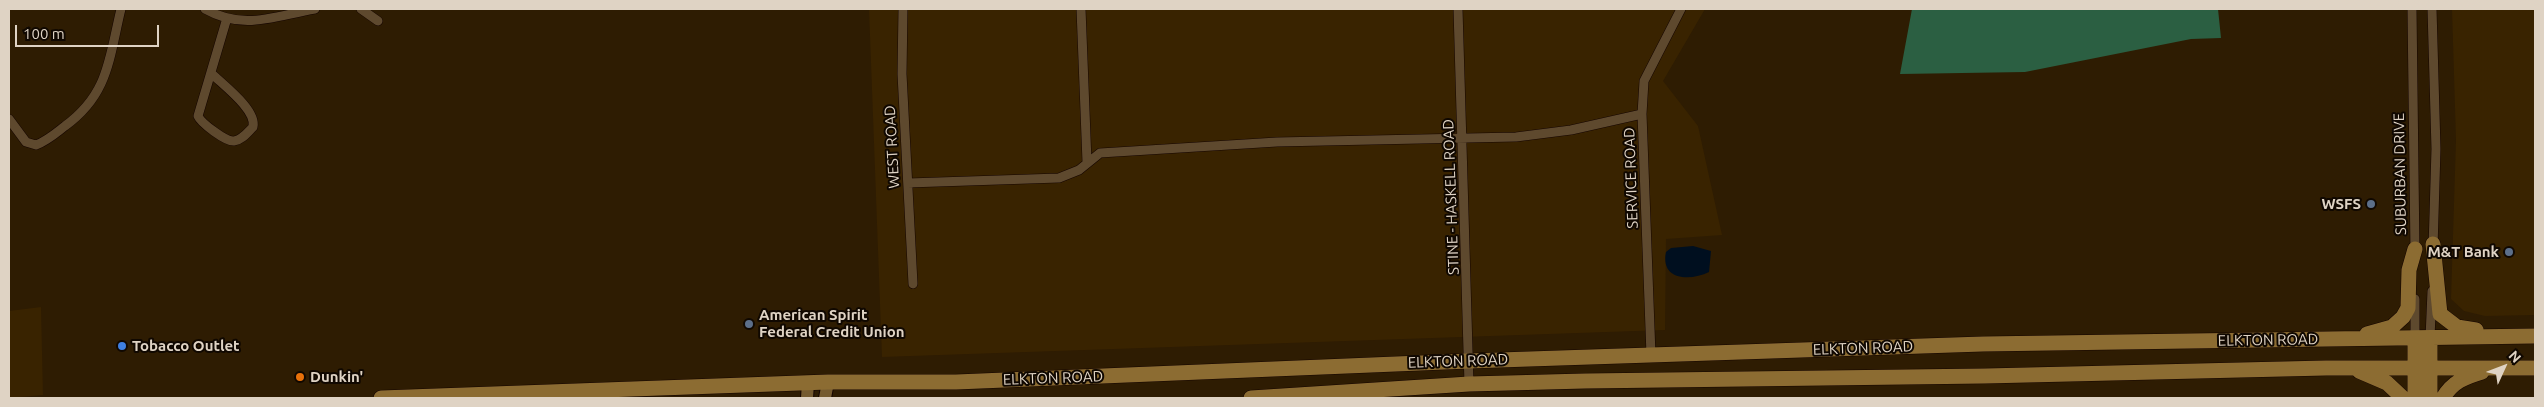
<!DOCTYPE html>
<html>
<head>
<meta charset="utf-8">
<style>
  body { margin:0 }
  #map { position:relative; width:2544px; height:407px; overflow:hidden; background:#2e1c02; font-family:Ubuntu,sans-serif }
  canvas { display:block }
  .frame { position:absolute; inset:0; border:10px solid #dfd3c4; pointer-events:none }
  .north { position:absolute; left:2479px; top:342px; width:50px; height:50px; -webkit-text-stroke:4px #100801; paint-order:stroke; rotate:47deg; font-size:14px; font-weight:700; line-height:20px; text-align:center; color:#dfd3c4 }
  .north::after { content:''; display:block; margin:auto; width:18px; height:22px; background:#dfd3c4; clip-path:polygon(50% 0,100% 100%,50% 72%,0 100%) }
  .scale { position:absolute; left:15px; top:25px; width:144px; height:22px; box-sizing:border-box; border:2px solid #dfd3c4; border-top:0; padding-left:6px; font-size:15px; line-height:18px; white-space:nowrap; color:#dfd3c4; -webkit-text-stroke:4px #100801; paint-order:stroke }
</style>
</head>
<body>
<div id="map">
<canvas width="2544" height="407"></canvas>
<div class="frame"></div>
<div class="north">N</div>
<div class="scale">100 m</div>
</div>
<script>
const context = document.querySelector('canvas').getContext('2d');
context.lineJoin = 'round';
function fill(path, color) {
  context.fillStyle = color;
  context.fill(path, 'evenodd');
}
function stroke(path, color, width, dash) {
  context.strokeStyle = color;
  context.lineWidth = width;
  context.lineCap = dash ? 'butt' : 'round';
  context.setLineDash(dash || []);
  context.stroke(path);
}
function label(font, color, halo, rows, align = 'center') {
  context.font = font + ' Ubuntu,sans-serif';
  context.lineWidth = 4;
  context.setLineDash([]);
  context.textBaseline = 'middle';
  context.strokeStyle = halo;
  context.fillStyle = color;
  for (const [text, x, y, turn = 0] of rows) {
    context.save();
    context.translate(x, y);
    context.rotate((+turn || 0) * Math.PI / 180);
    context.textAlign = isNaN(turn) ? turn : align;
    if (halo) context.strokeText(text, 0, 0);
    context.fillText(text, 0, 0);
    context.restore();
  }
}
fill(new Path2D(`
  M869 9H1705L1663 81 1698 126 1722 235 1666 239 1665 330 882 357Z
  M2452 9H2535V315L2485 316 2464 311 2451 299 2456 140Z
  M41 307 43 395 9 398V311Z`), '#392300');
fill(new Path2D(`
  M1912 9H2218L2221 38 2191 39 2025 72 1900 74Z`), '#2b5f42');
fill(new Path2D(`
  M1693 246 1711 251 1709 272C1691 281 1660 281 1666 252L1671 248Z`), '#000f1f');
const minor = new Path2D(`
  M205 9C244 31 274 16 315 9
  M361 9 378 21
  M903 9 902 74 913 284
  M1081 9 1087 162
  M1458 9 1469 384
  M2412 9 2415 253
  M2432 9 2436 149 2433 248
  M211 73C223 85 257 110 253 127 248 132 242 140 234 141 226 142 201 123 198 116L227 18
  M9 119 26 142 36 145C47 141 56 133 65 126 109 94 109 58 121 9
  M908 183 1059 178 1079 170 1100 153 1277 142 1516 137 1571 130 1642 114
  M2415 299V339
  M2430 338 2432 291
  M1651 355 1642 114 1644 81 1681 9`);
const secondary = new Path2D(`
  M807 398 808 383
  M825 398 828 382`);
const primary = new Path2D(`
  M2433 244 2440 314 2457 327 2476 330
  M2367 334 2392 327 2403 317 2408 308 2409 270 2415 249
  M2430 338V398
  M2359 371 2387 383 2403 398
  M381 398 828 382H956L1469 361 1983 344 2535 336
  M1251 398 1469 384 1585 381 1985 376 2326 368H2535
  M2415 398V339
  M2443 398C2452 382 2465 377 2482 372`);
stroke(minor, '#150500', 10);
stroke(secondary, '#150500', 14);
stroke(primary, '#150500', 16);
stroke(minor, '#5e492e', 9);
stroke(secondary, '#755b30', 12);
stroke(primary, '#8c6c32', 15);
for (const [x, y, r, color] of [
  [2371,204,5,"#5c6f8a"],
  [2509,252,5,"#5c6f8a"],
  [749,324,5,"#5c6f8a"],
  [122,346,5,"#3f7fe0"],
  [300,377,5,"#e8710a"]
]) {
  const dot = new Path2D();
  dot.arc(x, y, r, 0, 2 * Math.PI);
  context.fillStyle = color;
  context.fill(dot);
  stroke(dot, '#100801', 2);
}
label('15px', '#dfd3c4', '#100801', [
  ["WEST ROAD",892,147,-93],
  ["SUBURBAN DRIVE",2400,174,-91],
  ["SERVICE ROAD",1631,178,-92],
  ["STINE - HASKELL ROAD",1451,197,-92],
  ["ELKTON ROAD",2268,340,-1],
  ["ELKTON ROAD",1863,348,-2],
  ["ELKTON ROAD",1458,361,-2],
  ["ELKTON ROAD",1053,378,-2]
]);
label('bold 15px', '#dfd3c4', '#100801', [
  ["WSFS",2361,204,"right"],
  ["M&T Bank",2499,252,"right"],
  ["American Spirit",759,315],
  ["Federal Credit Union",759,332],
  ["Tobacco Outlet",132,346],
  ["Dunkin'",310,377]
], 'left');
</script>
</body>
</html>
